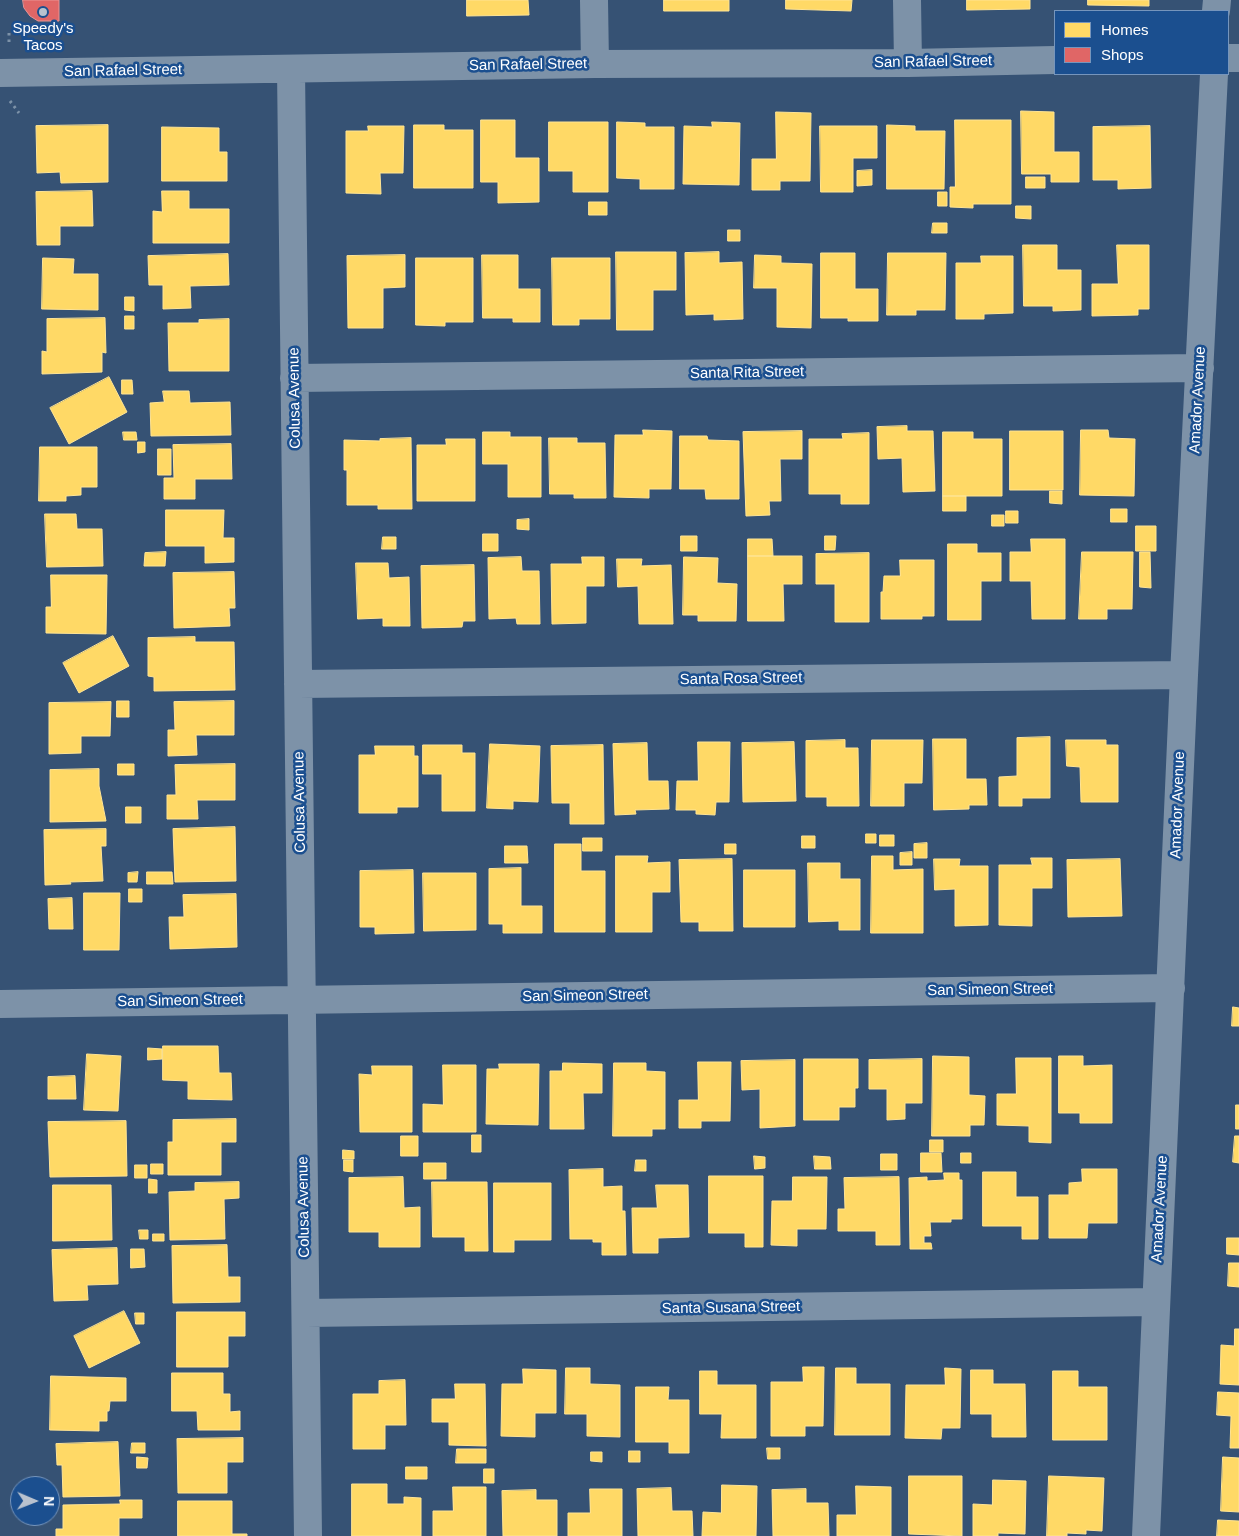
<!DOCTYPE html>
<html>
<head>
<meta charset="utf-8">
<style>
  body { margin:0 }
  #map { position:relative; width:1239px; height:1536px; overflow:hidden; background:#365274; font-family:Arial,sans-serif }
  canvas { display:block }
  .legend { position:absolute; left:1054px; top:10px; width:175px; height:65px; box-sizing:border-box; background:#1b4f8f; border:1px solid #7695bc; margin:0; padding:6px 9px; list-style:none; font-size:15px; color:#fff }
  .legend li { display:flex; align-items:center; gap:10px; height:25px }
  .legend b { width:25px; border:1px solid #7695bc }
  .north { position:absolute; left:10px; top:1476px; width:50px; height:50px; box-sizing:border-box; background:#1b4f8f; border:1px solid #7695bc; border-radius:50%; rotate:91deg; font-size:14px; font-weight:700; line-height:20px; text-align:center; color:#fff }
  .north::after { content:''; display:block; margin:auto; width:18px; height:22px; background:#b9c2ce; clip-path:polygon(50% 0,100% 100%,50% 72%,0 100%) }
</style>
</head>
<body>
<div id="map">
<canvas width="1239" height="1536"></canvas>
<ul class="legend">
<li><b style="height:14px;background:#ffd966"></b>Homes</li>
<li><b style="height:14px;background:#e06666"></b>Shops</li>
</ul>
<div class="north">N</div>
</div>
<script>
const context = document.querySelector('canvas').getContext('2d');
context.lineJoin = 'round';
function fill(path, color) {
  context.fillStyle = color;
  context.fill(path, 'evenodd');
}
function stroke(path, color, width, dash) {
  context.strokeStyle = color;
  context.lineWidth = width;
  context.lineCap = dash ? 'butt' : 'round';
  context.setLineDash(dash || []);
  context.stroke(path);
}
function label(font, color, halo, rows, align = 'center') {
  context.font = font + ' Arial,sans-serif';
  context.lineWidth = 5;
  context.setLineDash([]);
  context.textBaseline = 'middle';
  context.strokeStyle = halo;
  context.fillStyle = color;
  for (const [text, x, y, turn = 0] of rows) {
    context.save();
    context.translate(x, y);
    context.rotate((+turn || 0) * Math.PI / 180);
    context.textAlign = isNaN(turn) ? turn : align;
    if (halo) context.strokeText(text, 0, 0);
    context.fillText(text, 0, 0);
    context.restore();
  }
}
const homes = new Path2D(`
  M467 0H528L529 15 467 16Z
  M664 0H729V11H664Z
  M786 0H852L851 11 786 9Z
  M967 0H1030V9L967 10Z
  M1088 0H1149V6L1088 5Z
  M1021 111 1054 112V152H1079V182H1051V174H1022Z
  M776 112 811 113 810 181H780V190H752V159H776Z
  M481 120H515V158H539V202L498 203V182H481Z
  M955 120H1011V204H973V208L950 207V187H955Z
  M549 122H608V192H573V171H549Z
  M617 122 645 123V127H674V189H640V179L617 178Z
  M712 122 740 123 739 185 683 184 684 126 712 127Z
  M108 125V182L61 183 60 172 37 173 36 126Z
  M414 125H444V130H473V188H414Z
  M887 125 915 126V131H945L944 189H887Z
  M368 126H404L403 173H380L381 194 346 193V131H368Z
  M820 126H877V158H853V192H821Z
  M1150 126 1151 188 1118 189V180H1093V127Z
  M162 127 219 128V152H227V181H162Z
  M872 170V185L857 186V171Z
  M1026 177H1045V188H1026Z
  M92 191 93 226H60V245H37L36 192Z
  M162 191H189V209H229V243H153V211L162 212Z
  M938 192H947V206H938Z
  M589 202H607V215H589Z
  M1016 206H1031V219L1016 218Z
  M933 223H947V233H932Z
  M728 230H740V241H728Z
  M1023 245H1057V270H1081V310L1053 311V306H1024Z
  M1117 245H1149V309H1138V315L1092 316V284H1118Z
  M616 252H676V290H653V330H617Z
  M719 252V263L742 262 743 319 714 320V314L686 315 685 253Z
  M821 253H855V289H878V321H848V318H821Z
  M888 253H946L945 310H916V315H887Z
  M228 254 229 285 190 286 191 308 163 309V285H149L148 256Z
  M405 255V287L383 288V328H348L347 256Z
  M482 255H518V289H540V322H513V318H483Z
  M755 255 781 256V263L812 264 811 328 777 327V288H754Z
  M981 256H1013V313L984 314V319H956V263H981Z
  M43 258 74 259 73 274H98V310L42 309Z
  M416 258H473V322H445V326L416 325Z
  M552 258H610V319H579V325H553Z
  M125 297H134V311L125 310Z
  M125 316H134V329H125Z
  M105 318 106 353 102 352V372L42 374V351L47 352V319Z
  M229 319V371H169L168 323H199V320Z
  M109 377 127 412 69 444 50 408Z
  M122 380H132L133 394H122Z
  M163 391H189L190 403 230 402 231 435 151 436 150 403 164 402Z
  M907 426V431H933L935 491 903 492 902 458 878 459 877 427Z
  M643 430 672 431 671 489H649V498L614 497 615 435H643Z
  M1081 430H1108L1109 438 1135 439 1134 496 1080 495Z
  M802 431V459H780L781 501H769L770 515 746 516 743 432Z
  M1010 431H1063V490H1010Z
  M123 432H136L137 440H124Z
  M483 432H510V437H541V497H508V464H483Z
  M943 432H973V439H1002V496H943Z
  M869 433V504H841V494H809V439H843L842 434Z
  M680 436H707L708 440 739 441V499H706L705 489H680Z
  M411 438 412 509H378V505H347V470H344V440L380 441V439Z
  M549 438H577V443H605L606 498H574V494H550Z
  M446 439H475V501H417V445H446Z
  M138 442H145V452L138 453Z
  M231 444 232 479H195V499H164V478H174L173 445Z
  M40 447H97V487H81V495L66 496V501H39Z
  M158 449H171V475H158Z
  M1050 491H1062V504L1050 503Z
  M943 496H966V511H943Z
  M1111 509H1127V522H1111Z
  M166 510H224L223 538H234V562L205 563V546H166Z
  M1006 511H1018V523H1006Z
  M45 514H76L77 529H102L103 566 47 567Z
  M992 515H1004V526H992Z
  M529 519V530L517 529V520Z
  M1136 526H1156V551H1136Z
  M483 534H498V551H483Z
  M681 536H697V551H681Z
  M825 536H836L835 550H825Z
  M383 537H396V549H382Z
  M748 539H772L773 556H748Z
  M1031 539H1065V619H1032L1031 581H1010V552H1031Z
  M948 544H977V553H1001V581H981V620H948Z
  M166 552 165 566H144L145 553Z
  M1082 552H1133L1132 609H1107V619H1079Z
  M1140 552H1150L1151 588 1140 587Z
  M869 553V622H835V584H816V554Z
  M748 556H802V584H783L784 621H748Z
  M521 557 522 571H539L540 624H517L516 618 489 619 488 558Z
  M582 557H604V586H586V623L552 624 551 564H582Z
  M684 557 718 558 717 583 737 584 736 621H698V615H683Z
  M617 559H642L641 566 671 565 673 624H639L638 586 618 587Z
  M900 560H934V616H922V619H881V592H883L884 576H900Z
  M356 563H388L389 578 409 577 410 626H383V618L358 619Z
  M474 565 475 621H463L462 627 422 628 421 566Z
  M234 572 235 608H229L230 626 174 628 173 573Z
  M51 575H107L106 634 46 633V607H51Z
  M113 636 129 666 79 693 63 663Z
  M195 637V642H234L235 690 154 691V677L148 676V638Z
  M117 701H129V717H117Z
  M234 701V735H196L197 755 168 756V730H175L174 702Z
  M111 702 110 736H81V753L49 754V703Z
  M1050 737V798H1022V806H999V777L1017 776V738Z
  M933 739H966V779H986L987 805H969V809L934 810Z
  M845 740V748H858L859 806H827V797H806V741Z
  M872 740H923L922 783H904V806H871Z
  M1066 740H1106V745H1118V802H1081L1080 767 1067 766Z
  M698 742H730L729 802H716L715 815 696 814V810H676L677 781H698Z
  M794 742 796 801 743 802 742 743Z
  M647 743 648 781H668L669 809 635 810 636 814 615 815 613 744Z
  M490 744 540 746 538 802 513 801V809L487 808Z
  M423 745H462V753H475V811H442V774H423Z
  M603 745 604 824H570V803H552L551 746Z
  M375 746H414V756H418V807H397V813H359V755H375Z
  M118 764H134V775H118Z
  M235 764V800H197L198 819H167V795H176L175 765Z
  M99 769V786L106 821 50 822V770Z
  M126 807H141V823H126Z
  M235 827 236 881 175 882 173 829Z
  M106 829V846H101L103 881 70 882 71 884 45 885 44 830Z
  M866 834H876V843H866Z
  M880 835H894V846H880Z
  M802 836H815V848H802Z
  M583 838H602V851H583Z
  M927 843V858H914V844Z
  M555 844H581V871H605V932H555Z
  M725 844H736V854H725Z
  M505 846H527L528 863H505Z
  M912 852V865H900V853Z
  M616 856H648L647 863 670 862V892H652V932H616Z
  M872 856H893V870L923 869V933H871Z
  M1031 858H1052V888H1032V926L999 925V865H1032Z
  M732 859 733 931H699V922H681L679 860Z
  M934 859H960L959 866H988V925L955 926V889L935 890Z
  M1120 859 1122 916 1068 917 1067 860Z
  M808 863H840V879H860V930H839V921L809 922Z
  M521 868V906H542V933H503V924H489V869Z
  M413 870 414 933 375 934V927H360V871Z
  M744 870H795V927H744Z
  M138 872 137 882H128V873Z
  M147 872H172L173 884H147Z
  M423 873H476V930L424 931Z
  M129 889H142V902H129Z
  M84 893H120L119 950H84Z
  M236 894 237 947 170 949 169 917H184L183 895Z
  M72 898 73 929H49L48 899Z
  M1233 1007 1239 1008V1026H1232Z
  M163 1046H218L219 1073H231L232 1100 188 1099V1081L163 1080Z
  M148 1048 162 1049V1059L148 1060Z
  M87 1054 121 1056 118 1111 84 1110Z
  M933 1056 969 1057V1095L985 1096 984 1125H970V1136H932Z
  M1059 1056H1083V1066L1112 1065V1123H1080V1113H1059Z
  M1016 1058H1051V1143L1029 1142V1126L997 1125V1094H1016Z
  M804 1059H858V1088H855V1107H839V1120H804Z
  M922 1059V1103H905V1119L887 1120V1089H869V1060Z
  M795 1060V1126L760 1128V1089L742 1090 741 1061Z
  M698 1062H731L730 1121H701V1128H679V1100H698Z
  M563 1063 602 1064V1093H583L584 1129H550V1071H562Z
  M614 1063H646V1071L665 1072V1129H652V1136H613Z
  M499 1064H539L538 1125 486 1124 487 1069H499Z
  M443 1065H476V1132H423V1104L443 1105Z
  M372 1066H412V1132H360L359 1074 372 1075Z
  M75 1076 76 1099H48V1077Z
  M1236 1105H1239V1129H1236Z
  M236 1119V1142H221V1175H168V1142H173V1120Z
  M126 1121 127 1176 50 1177 48 1122Z
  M472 1135H481V1152H472Z
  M401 1136H418V1156H401Z
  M1235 1136H1239V1163L1233 1162Z
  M930 1140H943V1152H930Z
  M343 1150 354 1151V1159H343Z
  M921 1153H941L942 1172H921Z
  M961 1153H971V1163H961Z
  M881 1154H897V1170H881Z
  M754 1156 765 1157V1168L755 1169Z
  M814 1156 830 1157 831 1169H815Z
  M344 1160H353V1172L344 1171Z
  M636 1160H646V1171H635Z
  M424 1163H446V1179H424Z
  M151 1164H163V1174H151Z
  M135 1165H147V1178H135Z
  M603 1169V1187L622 1186V1211H625L626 1255H602V1242H593V1239H570L569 1170Z
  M1082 1169H1117V1223H1088L1087 1238H1049V1195H1069V1183L1082 1182Z
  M983 1172H1016V1197H1038V1239H1022V1226H983Z
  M944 1173H959V1180H962V1219H951V1222H930L931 1236H924V1243H931L932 1249H910L909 1178 927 1177V1181L944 1180Z
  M709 1176H763V1247H745V1233H709Z
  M403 1177 404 1208 420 1207V1247H379V1232H349V1178Z
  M793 1177H827L826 1229H797V1246L771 1245 772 1201H792Z
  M899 1177 900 1245H876V1231H838V1209H845L844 1178Z
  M149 1179 157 1180V1193H149Z
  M239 1182V1198L224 1199 225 1239 170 1240 169 1192 195 1191V1183Z
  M432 1182H487L488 1251H465V1237H433Z
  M494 1183H551V1240H514V1252H494Z
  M53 1185H111L112 1240 53 1241Z
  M656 1185H688L689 1237 658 1238V1253H633L632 1208H657Z
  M139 1230H148V1239H140Z
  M153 1234H164V1241H153Z
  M1227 1238H1239V1255L1227 1254Z
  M227 1245 228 1277H240V1302L173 1303 172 1246Z
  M117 1248 118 1284 87 1285 88 1300 54 1301 52 1250Z
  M131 1249H144L145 1267 131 1268Z
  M1229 1263H1239V1287L1228 1286Z
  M124 1311 140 1343 89 1368 74 1336Z
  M177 1312H245V1336H228V1367H177Z
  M135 1313H144V1324H136Z
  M1235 1329H1239V1385L1220 1384 1221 1345 1234 1346Z
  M803 1367H824L823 1426H805V1436H771V1382H803Z
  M566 1368H590V1384L620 1385V1437L587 1436V1414H565Z
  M836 1368H856V1384H890V1435H835Z
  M945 1368 961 1369 960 1428H942L941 1439 905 1438 906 1385H945Z
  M523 1369 556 1370V1413H535V1437L501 1436 502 1384H523Z
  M971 1370H993V1384H1025L1026 1437H992V1414H971Z
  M700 1371H717V1385H756V1438H721L722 1414H700Z
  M1053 1371H1078V1387H1107V1440H1053Z
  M172 1373H223V1394H230V1412L240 1411V1430H198L197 1411H172Z
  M51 1376 126 1378V1401H110L109 1411H107V1421H99V1431L50 1430Z
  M405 1380 406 1425H385V1449H353V1394H379V1381Z
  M455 1384H485L486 1446 449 1445V1422H432V1399H455Z
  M636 1387H669L668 1400H689V1453H669V1442H636Z
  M1218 1392 1239 1393V1448H1230L1231 1416 1217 1415Z
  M243 1438V1462H227V1493H178L177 1439Z
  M118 1442 120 1496 63 1497 62 1465H57L56 1444Z
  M132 1443H145V1453H131Z
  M767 1448H780V1459H768Z
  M457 1449H486V1463H456Z
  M629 1451H640V1462H629Z
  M591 1452H602V1462L591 1461Z
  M137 1457 148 1458 147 1468H137Z
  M1223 1457 1239 1458V1512L1221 1511Z
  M406 1467H427V1479H406Z
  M484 1469H494V1483H484Z
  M909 1476H962V1536L909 1534Z
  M1049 1476 1104 1478 1102 1531 1086 1530V1534L1067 1533V1536H1047Z
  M993 1480 1026 1481 1025 1534 998 1533V1536H973V1504L992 1505Z
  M352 1484H387V1504H404V1497L421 1498V1536H352Z
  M722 1485 757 1486 756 1536H702L703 1512 721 1513Z
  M856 1486 891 1487V1536H837V1515H856Z
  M453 1487H486V1536H433V1511H453Z
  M671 1488 672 1511H692L693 1536H638L637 1489Z
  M590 1489H622V1536H568V1513H590Z
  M806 1489V1503H828L829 1536H773L772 1490Z
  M536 1490V1500H557V1536H503L502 1491Z
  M120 1500H142V1518H119V1536H56V1529H63V1505L120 1504Z
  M178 1501H232V1534H247V1536H178Z
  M1218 1520 1239 1521V1536H1217Z`);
fill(homes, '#ffd966');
stroke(homes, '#ffe494', 1);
const shops = new Path2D(`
  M23 0H59V21H38L30 16 24 8Z`);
fill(shops, '#e06666');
stroke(shops, '#e99494', 1);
stroke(new Path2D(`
  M9 33V45
  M10 101 19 113`), '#7d92a8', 3, [2.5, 4]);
stroke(new Path2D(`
  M594 0 595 64
  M907 0 908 63
  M1216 11 1217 0
  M1228 58H1239
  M291 69 308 1536
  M0 73 595 64 908 63 1055 60
  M294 378 1200 368
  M298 684 1184 675
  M0 1004 1171 988
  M306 1313 1156 1302
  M1146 1536 1184 675 1214 74`), '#7d92a8', 28);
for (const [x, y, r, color] of [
  [43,12,5,"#b9c2ce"]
]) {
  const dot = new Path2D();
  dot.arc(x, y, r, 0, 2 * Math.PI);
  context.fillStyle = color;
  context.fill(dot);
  stroke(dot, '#1b4f8f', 2);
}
label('15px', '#fff', '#1b4f8f', [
  ["Speedy's",43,29],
  ["Tacos",43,46]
]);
label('15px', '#fff', '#1b4f8f', [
  ["San Rafael Street",933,62,-1],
  ["San Rafael Street",528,65,-1],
  ["San Rafael Street",123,71,-1],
  ["Santa Rita Street",747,373,-1],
  ["Colusa Avenue",295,398,-91],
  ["Amador Avenue",1198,400,-87],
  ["Santa Rosa Street",741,679,-1],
  ["Colusa Avenue",300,802,-91],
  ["Amador Avenue",1178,805,-88],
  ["San Simeon Street",990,990,-1],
  ["San Simeon Street",585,996,-1],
  ["San Simeon Street",180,1001,-1],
  ["Colusa Avenue",304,1207,-91],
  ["Amador Avenue",1160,1209,-87],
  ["Santa Susana Street",731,1308,-1]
]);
</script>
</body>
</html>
